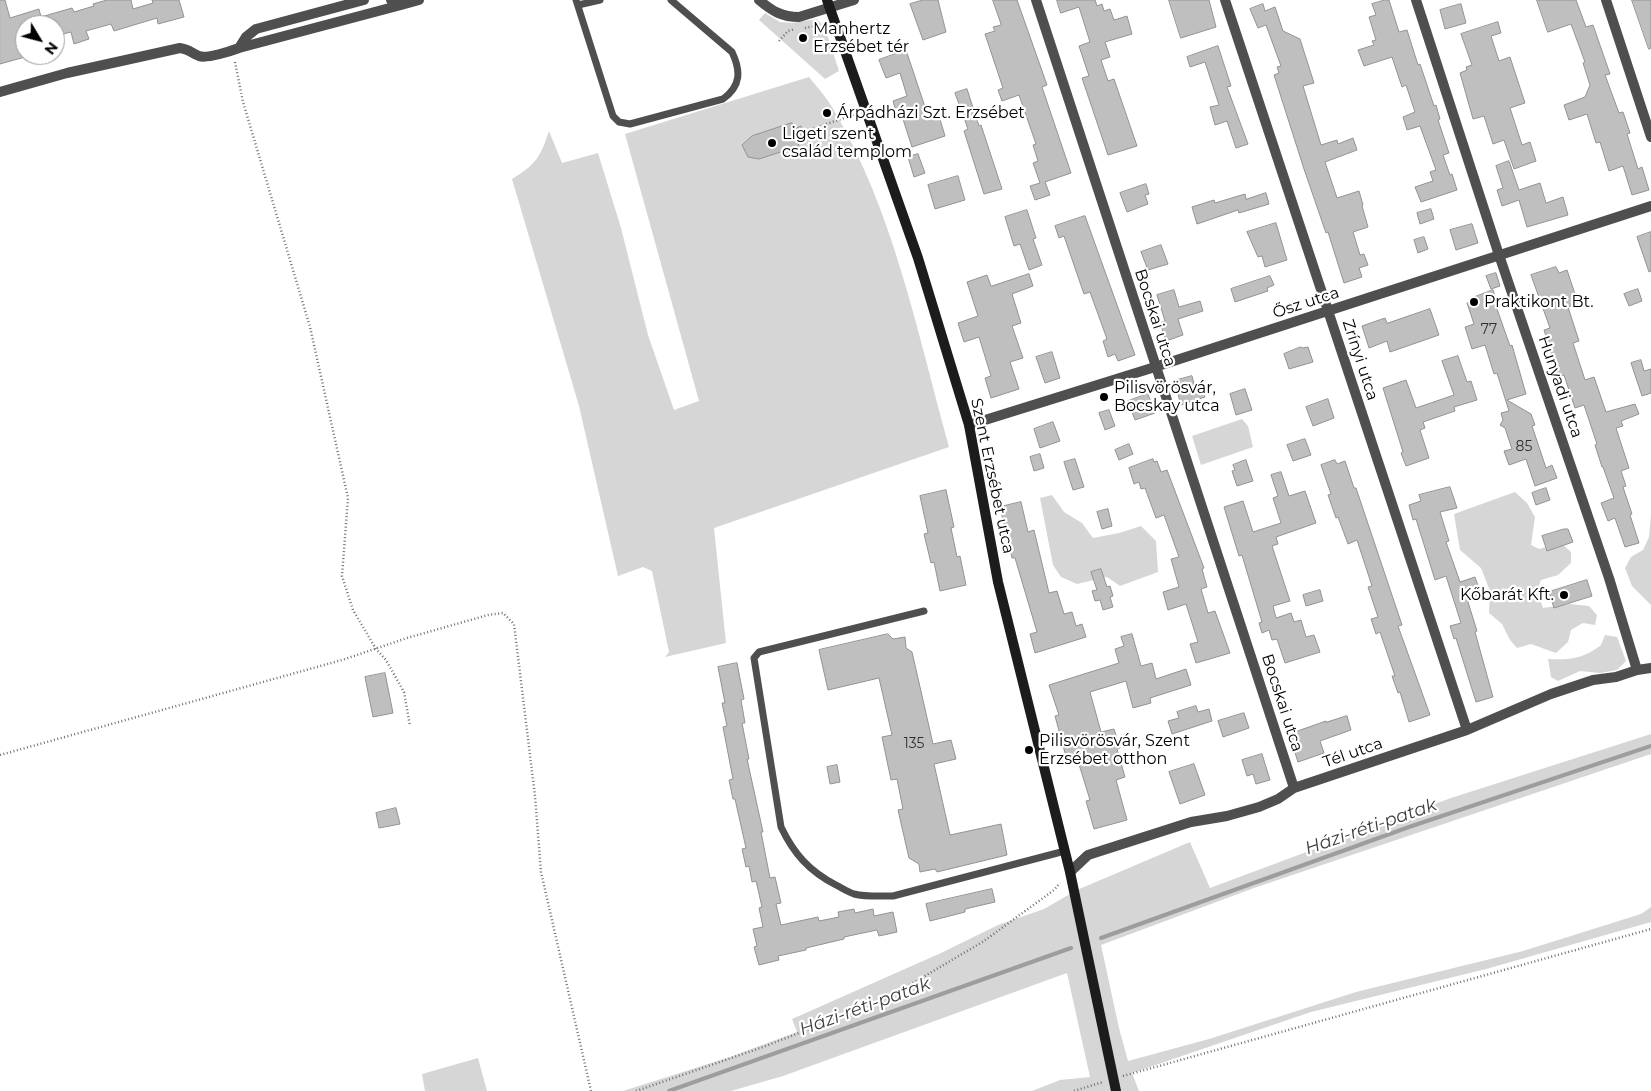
<!DOCTYPE html>
<html>
<head>
<meta charset="utf-8">
<style>
  body { margin:0 }
  #map { position:relative; width:1651px; height:1091px; overflow:hidden; background:#fff; font-family:Montserrat,sans-serif }
  canvas { display:block }
  .north { position:absolute; left:15px; top:15px; width:50px; height:50px; box-sizing:border-box; background:#fff; border:1px solid #999; border-radius:50%; rotate:127deg; font-size:14px; font-weight:700; line-height:20px; text-align:center; color:#000 }
  .north::after { content:''; display:block; margin:auto; width:18px; height:22px; background:#000; clip-path:polygon(50% 0,100% 100%,50% 72%,0 100%) }
</style>
</head>
<body>
<div id="map">
<canvas width="1651" height="1091"></canvas>
<div class="north">N</div>
</div>
<script>
const context = document.querySelector('canvas').getContext('2d');
context.lineJoin = 'round';
function fill(path, color) {
  context.fillStyle = color;
  context.fill(path, 'evenodd');
}
function stroke(path, color, width, dash) {
  context.strokeStyle = color;
  context.lineWidth = width;
  context.lineCap = dash ? 'butt' : 'round';
  context.setLineDash(dash || []);
  context.stroke(path);
}
function label(font, color, halo, rows, align = 'center') {
  context.font = font + ' Montserrat,sans-serif';
  context.lineWidth = 4.5;
  context.setLineDash([]);
  context.textBaseline = 'middle';
  context.strokeStyle = halo;
  context.fillStyle = color;
  for (const [text, x, y, turn = 0] of rows) {
    context.save();
    context.translate(x, y);
    context.rotate((+turn || 0) * Math.PI / 180);
    context.textAlign = isNaN(turn) ? turn : align;
    if (halo) context.strokeText(text, 0, 0);
    context.fillText(text, 0, 0);
    context.restore();
  }
}
fill(new Path2D(`
  M765 13 780 22 792 23 817 19 825 28 839 71 825 79 759 20Z
  M809 77C817 87 826 97 832 107 894 211 917 332 949 447L714 528 726 643 665 657 669 652 652 571 643 567 618 576 579 406 512 179C536 164 540 158 549 131L562 163 598 153 621 228 648 335 674 410 699 401 625 134Z
  M1242 419 1248 426 1253 447 1201 465 1192 436Z
  M1515 492 1527 503 1535 517 1531 545 1539 549 1561 543 1571 552V563L1558 575 1541 580 1537 591 1543 608 1570 604 1589 606 1597 615 1595 625 1583 623 1571 630 1568 642 1556 653 1531 644 1517 648 1510 640 1502 624 1489 613 1490 591 1481 568 1460 550 1454 514Z
  M1052 495 1064 512 1082 523 1093 538 1119 533 1141 526 1156 541 1158 572 1120 586 1107 577 1077 584 1061 577 1053 565 1040 498Z
  M1651 514V605L1632 586 1625 568 1631 557 1643 550 1649 537Z
  M1605 635 1617 637 1626 661 1617 670 1600 673 1580 671 1558 681 1551 677 1548 659C1570 660 1583 659 1601 645Z
  M1651 734V754L1254 888 1101 945 1119 1028 1128 1061 1209 1039 1356 992 1523 951 1641 914 1651 907V922L1486 969 1311 1012 1132 1073 1139 1091H1032L1060 1080 1090 1077 1067 973 783 1076 731 1091H623L730 1057 797 1032 792 1019 941 953 998 925 1044 909 1077 890 1190 842 1210 888 1451 798Z
  M478 1058 487 1091H425L422 1074Z`), '#d6d6d6');
stroke(new Path2D(`
  M1101 938 1409 827 1651 746
  M669 1091 1071 948`), '#9d9d9d', 4);
const building = new Path2D(`
  M0 0H5L10 18 39 9 41 17 72 8 74 12 94 6 93 4 107 0H131L133 9 153 3 152 0H179L184 17 158 24 157 18 114 31 111 24 86 31 89 39 74 44 71 32 59 35 56 25H25V57L0 64Z
  M923 0H938L946 32 923 40 910 4Z
  M993 0H1017L1047 85 1042 87 1071 173 1045 182 1050 195 1035 200 1030 186 1040 183 1033 163 1038 161 1033 145 1036 144 1019 95 1002 101 998 90 1003 88 985 34 995 31 993 27 1001 25Z
  M1057 0H1095L1097 6 1102 4 1104 11 1110 9 1114 20 1127 16 1132 34 1105 42 1110 57 1101 60 1108 81 1114 79 1137 146 1108 155 1082 78 1089 76 1079 46 1090 42 1079 7 1061 13Z
  M1169 0H1209L1216 27 1181 38Z
  M1385 0H1389L1399 32 1407 30 1418 65 1420 64 1434 106 1436 105 1440 119 1438 120 1449 153 1443 155 1450 175 1452 174 1457 190 1421 202 1415 187 1433 181 1430 172 1436 170 1420 126 1407 130 1403 117 1415 112 1406 85 1402 87 1392 57 1364 66 1358 50 1374 45 1372 41 1376 40 1369 17 1376 15 1372 4Z
  M1537 0H1576L1586 27 1593 25 1610 74 1605 75 1619 113 1623 112 1630 133 1627 134 1638 169 1642 167 1649 190 1632 195 1623 166 1609 171 1600 142 1596 143 1587 114 1569 120 1564 105 1585 97 1590 85 1583 63 1585 62 1571 24 1548 32Z
  M1632 0H1651V48L1649 49Z
  M1263 4 1265 11 1275 7 1283 31 1300 39 1314 83 1303 86 1321 145 1337 140 1338 144 1353 138 1357 150 1325 162 1337 198 1359 191 1363 205 1362 206 1368 227 1353 232 1360 255 1364 254 1368 265 1359 268 1362 277 1344 283 1328 232 1326 233 1304 169 1274 75 1279 73 1277 67 1281 66 1266 25 1258 28 1250 9Z
  M1461 4 1466 23 1445 29 1440 10Z
  M1498 22 1501 33 1491 36 1499 61 1510 57 1525 103 1510 108 1522 145 1530 142 1536 161 1514 169 1504 140 1493 144 1484 116 1473 119 1460 73 1467 70 1466 67 1472 65 1461 34Z
  M1218 46 1231 86 1227 87 1248 144 1236 148 1227 121 1215 125 1210 107 1219 105 1205 62 1190 67 1187 57Z
  M906 50 929 119 939 116 945 136 912 147 901 113 897 115 893 101 907 96 900 73 886 78 879 60Z
  M967 89 979 126 981 125 1002 189 984 194 964 131 968 129 955 93Z
  M792 123 794 129 801 126 805 138 797 140 799 146 759 159 748 157 742 145 752 136Z
  M918 154 925 173 914 177 908 157Z
  M1509 161 1519 190 1540 183 1546 203 1563 197 1568 215 1527 227 1519 200 1502 206 1497 190 1503 188 1496 166Z
  M958 176 965 200 935 209 928 185Z
  M1146 184 1149 194 1145 195 1148 204 1127 212 1120 193Z
  M1266 193 1269 204 1239 213 1238 210 1197 224 1192 207 1214 200 1215 203 1245 194 1246 199Z
  M1431 209 1434 219 1420 224 1417 213Z
  M1027 210 1036 238 1033 239 1042 265 1029 270 1020 244 1014 246 1005 217Z
  M1085 216 1135 355 1118 361 1115 354 1108 357 1103 341 1107 339 1090 292 1084 294 1064 236 1059 238 1055 226Z
  M1276 223 1287 260 1265 267 1262 256 1258 257 1247 232Z
  M1472 224 1478 243 1456 250 1450 230Z
  M1651 232V271L1649 272 1637 237Z
  M1424 237 1428 249 1418 253 1414 240Z
  M1161 245 1168 264 1148 270 1141 252Z
  M1556 267 1559 273 1567 270 1578 303 1568 307 1579 341 1573 343 1585 380 1594 377 1606 412 1635 404 1639 414 1621 421 1623 426 1616 428 1629 468 1621 471 1626 486 1623 487 1632 514 1630 515 1639 543 1625 547 1615 518 1608 521 1601 503 1614 498 1603 467H1602L1595 445 1597 444 1584 405 1575 408 1564 375 1559 377 1544 330 1550 328 1531 275Z
  M1496 273 1500 286 1491 289 1486 276Z
  M1029 274 1033 286 1012 294 1021 323 1012 326 1023 358 1010 362 1019 389 991 398 985 378 991 376 979 337 964 342 958 323 978 316 967 282 987 275 991 286Z
  M1270 276 1274 285 1267 288 1268 291 1235 302 1231 289Z
  M1638 289 1642 301 1629 306 1624 294Z
  M1174 290 1179 307 1200 301 1203 311 1178 319 1183 335 1166 341 1160 323 1165 321 1157 295Z
  M1493 290 1499 308 1497 309 1510 346 1512 345 1526 394 1507 400 1531 414 1535 425 1532 426 1546 468 1552 465 1557 478 1535 486 1526 459 1509 465 1504 451 1512 449 1505 428 1500 425 1503 420 1501 413 1509 411 1497 373 1494 374 1485 345 1472 349 1465 327 1474 324 1467 303 1476 300 1475 297Z
  M1430 309 1439 335 1390 352 1387 341 1369 348 1362 326 1385 318 1387 323Z
  M1301 347 1302 348 1308 347 1313 362 1289 369 1284 354Z
  M1052 352 1060 378 1045 383 1036 357Z
  M1458 356 1467 382 1471 381 1477 400 1454 407 1455 411 1423 422 1425 428 1420 430 1429 458 1406 466 1401 453 1403 452 1383 388 1406 380 1416 408 1454 395 1442 361Z
  M1641 360 1644 371 1651 369V393L1642 396 1631 363Z
  M1192 376 1194 384 1201 382 1205 397 1181 405 1174 381Z
  M1245 389 1252 410 1236 415 1230 394Z
  M1148 394 1155 413 1135 420 1128 401Z
  M1328 399 1334 418 1313 426 1306 407Z
  M1109 410 1115 426 1105 430 1099 413Z
  M1053 422 1060 441 1040 448 1034 429Z
  M1305 439 1311 455 1293 461 1287 445Z
  M1129 444 1133 454 1119 460 1115 450Z
  M1040 454 1044 468 1034 471 1030 457Z
  M1075 459 1084 487 1073 490 1064 462Z
  M1153 459 1154 462 1157 461 1161 472 1167 470 1204 568 1202 569 1207 587 1201 589 1208 613 1215 611 1230 653 1196 663 1190 644 1198 642 1186 604 1168 610 1163 592 1179 587 1171 559 1179 557 1164 515 1156 518 1145 488 1141 489 1139 482 1134 484 1129 468Z
  M1246 460 1253 481 1237 486 1232 471 1235 470 1233 465Z
  M1335 460 1337 464 1345 461 1354 488H1356L1402 625 1398 626 1430 715 1409 722 1400 692 1398 693 1392 676H1395L1380 632 1376 634 1371 619 1378 617 1368 587 1372 586 1357 540 1348 544 1338 517 1336 518 1328 495 1331 494 1321 465Z
  M1281 472 1289 496 1305 491 1316 523 1276 537 1278 544 1272 546 1290 601 1273 606 1276 618 1291 613 1294 622 1301 620 1306 637 1314 635 1320 652 1285 663 1277 639 1272 640 1269 630 1262 633 1259 623 1262 622 1242 555 1239 556 1224 507 1243 501 1253 532 1281 523 1273 498 1278 496 1271 475Z
  M1450 487 1457 508 1440 512 1449 541 1446 542 1460 582 1475 577 1482 597 1468 602 1477 631 1475 632 1493 697 1476 702 1456 638 1454 639 1450 626 1461 623 1446 576 1435 580 1416 519 1413 520 1409 505 1421 501 1419 495Z
  M1546 488 1550 500 1536 505 1532 493Z
  M946 490 954 527 951 528 957 557 960 556 966 585 940 591 934 562 931 563 924 534 928 533 920 496Z
  M1021 502 1028 532 1034 530 1049 593 1057 591 1064 614 1072 612 1076 626 1082 624 1086 637 1035 653 1030 634 1037 632 1015 558H1012L1000 507Z
  M1108 509 1112 526 1102 529 1097 512Z
  M1564 529H1568L1573 542 1547 551 1542 536Z
  M1101 569 1107 587 1110 586 1113 596 1110 597 1113 607 1103 610 1100 600 1095 601 1092 591 1097 590 1091 572Z
  M1587 580 1592 596 1554 608 1549 592Z
  M1320 590 1323 601 1306 606 1303 595Z
  M888 634 893 639 905 637 906 648 912 652 933 744 951 740 956 759 934 764 950 835 1001 824 1007 855 937 872 935 869 920 872 919 864 909 858 898 810 903 809 897 779 891 780 882 737 892 735 879 678 828 690 819 650Z
  M1132 634 1141 666 1152 663 1156 679 1186 669 1191 685 1150 698 1151 703 1133 708 1126 681 1090 692 1101 732 1114 729 1120 748 1117 749 1125 777 1116 780 1127 820 1094 829 1086 801 1090 800 1078 761 1068 764 1055 716 1059 715 1049 685 1119 663 1115 649 1124 646 1121 637Z
  M737 663 744 699 741 700 745 723H742L749 759H747L763 832H761L770 878 775 877 781 903 776 904 781 925 818 917 819 921 839 917 838 912 854 909 855 913 873 909 874 916 893 912 897 932 879 936 877 930 844 937V939L806 948V950L778 956 779 960 759 965 754 947 757 946 753 929 763 927 759 908 762 907 756 881 752 882 749 866 746 867 742 849 746 848 735 799H733L729 780 733 779 723 727 727 726 722 703H725L718 667Z
  M385 673 393 713 373 717 365 677Z
  M1196 706 1198 712 1209 709 1212 721 1172 734 1168 721 1179 718 1177 712Z
  M1244 713 1249 728 1223 737 1218 721Z
  M1347 716 1351 730 1320 741 1324 753 1298 762 1289 734 1326 721V722Z
  M1262 754 1270 780 1256 784 1253 774 1247 776 1242 760Z
  M1194 764 1205 795 1180 804 1169 772Z
  M837 765 840 782 830 784 827 767Z
  M396 808 400 824 379 828 376 813Z
  M992 889 995 902 965 909V912L930 921 926 904Z`);
fill(building, '#bfbfbf');
stroke(building, '#939393', 1);
stroke(new Path2D(`
  M805 28 824 24
  M779 41 788 31 795 29
  M235 62 243 102 310 327 348 498 342 576 353 610 376 649 386 660 404 692 410 726
  M803 132 856 114
  M0 755 342 660 407 638 488 615 503 613 514 624 535 796 541 872 591 1091
  M1123 1076 1651 929
  M636 1091 763 1047 886 999 984 941 1054 890 1060 883
  M1074 1091 1103 1082`), '#717171', 2.5, [1, 2.5]);
stroke(new Path2D(`
  M576 0 613 116 619 122 630 124 723 99C741 86 741 71 732 52L671 0
  M578 5 600 0
  M924 611 759 652 754 658 781 827C794 854 809 871 836 885 842 888 848 892 854 894 866 897 880 896 893 896L1065 851`), '#4f4f4f', 7);
stroke(new Path2D(`
  M391 0 401 5 419 0
  M759 0C772 11 782 17 799 17L854 0
  M1036 0 1294 788
  M1225 0 1467 730
  M1416 0 1499 255 1609 578 1637 670
  M1606 0 1651 137
  M239 48 401 5
  M0 92 67 73 180 48C188 49 192 53 199 56 207 59 231 51 239 48L246 37 256 29 364 0
  M969 425 1155 367 1651 206
  M1070 872 1088 855 1191 822 1227 816 1259 807 1278 799 1294 788 1467 730 1551 694 1593 680 1616 677 1637 670 1651 668`), '#4f4f4f', 10);
stroke(new Path2D(`
  M827 0 918 258 969 425 998 582 1070 872 1116 1091`), '#1c1c1c', 10);
for (const [x, y, r, color] of [
  [803,38,5,"#000"],
  [827,113,5,"#000"],
  [772,143,5,"#000"],
  [1474,302,5,"#000"],
  [1104,397,5,"#000"],
  [1564,595,5,"#000"],
  [1029,750,5,"#000"]
]) {
  const dot = new Path2D();
  dot.arc(x, y, r, 0, 2 * Math.PI);
  context.fillStyle = color;
  context.fill(dot);
  stroke(dot, '#fff', 2);
}
label('14px', '#303030', null, [
  ["77",1489,330],
  ["85",1524,447],
  ["135",914,744]
]);
label('16px', '#000', '#fff', [
  ["Manhertz",813,29],
  ["Erzsébet tér",813,47],
  ["Árpádházi Szt. Erzsébet",837,113],
  ["Ligeti szent",782,134],
  ["család templom",782,152],
  ["Praktikont Bt.",1484,302],
  ["Pilisvörösvár,",1114,388],
  ["Bocskay utca",1114,406],
  ["Kőbarát Kft.",1554,595,"right"],
  ["Pilisvörösvár, Szent",1039,741],
  ["Erzsébet otthon",1039,759]
], 'left');
label('16px', '#000', '#fff', [
  ["Ősz utca",1306,303,-18],
  ["Bocskai utca",1155,318,72],
  ["Zrínyi utca",1360,360,72],
  ["Hunyadi utca",1560,387,71],
  ["Szent Erzsébet utca",992,476,78],
  ["Bocskai utca",1282,703,72],
  ["Tél utca",1353,753,-19]
]);
label('italic 18px', '#3e3e3e', '#fff', [
  ["Házi-réti-patak",1371,827,-19],
  ["Házi-réti-patak",865,1007,-20]
]);
</script>
</body>
</html>
